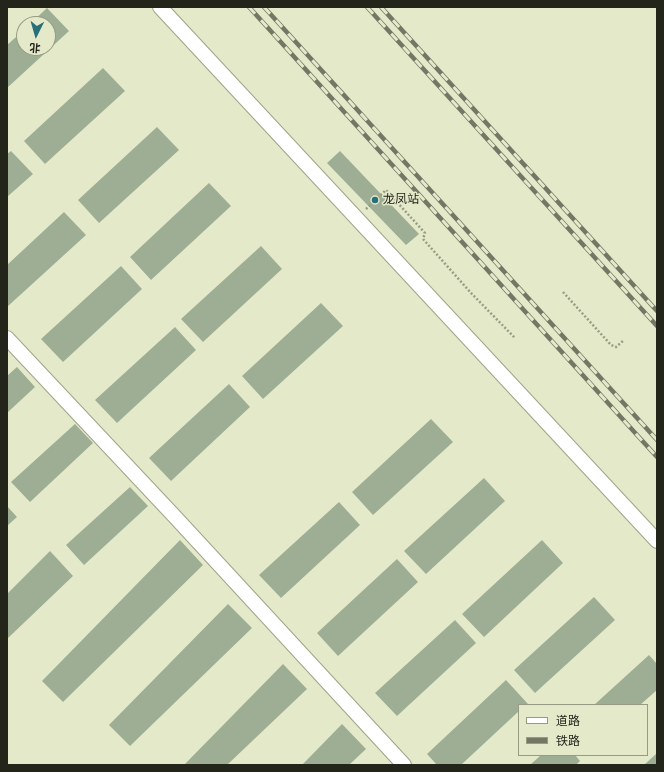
<!DOCTYPE html>
<html>
<head>
<meta charset="utf-8">
<style>
  body { margin:0 }
  #map { position:relative; width:664px; height:772px; overflow:hidden; background:#e4e9ca; font-family:Signika,"Noto Sans SC",sans-serif }
  canvas { display:block }
  .frame { position:absolute; inset:0; border:8px solid #23251a; pointer-events:none }
  .legend { position:absolute; left:518px; top:704px; width:130px; height:52px; box-sizing:border-box; background:#e4e9ca; border:1px solid #979b84; margin:0; padding:5px 7px; list-style:none; font-size:12px; color:#23251a }
  .legend li { display:flex; align-items:center; gap:8px; height:20px }
  .legend b { width:20px; border:1px solid #979b84 }
  .north { position:absolute; left:16px; top:16px; width:40px; height:40px; box-sizing:border-box; background:#e4e9ca; border:1px solid #979b84; border-radius:50%; rotate:185deg; font-size:11px; font-weight:700; line-height:16px; text-align:center; color:#23251a }
  .north::after { content:''; display:block; margin:auto; width:14px; height:18px; background:#27707a; clip-path:polygon(50% 0,100% 100%,50% 72%,0 100%) }
</style>
</head>
<body>
<div id="map">
<canvas width="664" height="772"></canvas>
<div class="frame"></div>
<ul class="legend">
<li><b style="height:5px;background:#fff"></b>道路</li>
<li><b style="height:5px;background:#747764"></b>铁路</li>
</ul>
<div class="north">北</div>
</div>
<script>
const context = document.querySelector('canvas').getContext('2d');
context.lineJoin = 'round';
function fill(path, color) {
  context.fillStyle = color;
  context.fill(path, 'evenodd');
}
function stroke(path, color, width, dash) {
  context.strokeStyle = color;
  context.lineWidth = width;
  context.lineCap = dash ? 'butt' : 'round';
  context.setLineDash(dash || []);
  context.stroke(path);
}
function label(font, color, halo, rows, align = 'center') {
  context.font = font + ' Signika,"Noto Sans SC",sans-serif';
  context.lineWidth = 3;
  context.setLineDash([]);
  context.textBaseline = 'middle';
  context.strokeStyle = halo;
  context.fillStyle = color;
  for (const [text, x, y, turn = 0] of rows) {
    context.save();
    context.translate(x, y);
    context.rotate((+turn || 0) * Math.PI / 180);
    context.textAlign = isNaN(turn) ? turn : align;
    if (halo) context.strokeText(text, 0, 0);
    context.fillText(text, 0, 0);
    context.restore();
  }
}
fill(new Path2D(`
  M47 8 69 31 7 88V45L24 30V48H48V24H30Z
  M103 68 125 91 45 164 24 141Z
  M157 127 179 150 99 223 78 200Z
  M11 151 33 174 7 197V154Z
  M340 151 419 234 406 245 327 163Z
  M209 183 231 206 151 280 130 257Z
  M64 212 86 235 7 307V265Z
  M261 246 282 269 203 342 181 319Z
  M121 266 142 289 63 362 41 339Z
  M321 303 343 326 263 399 242 376Z
  M175 327 196 350 117 423 95 400Z
  M17 367 35 387 7 413V376Z
  M229 384 250 407 171 481 149 458Z
  M431 419 453 442 373 515 352 492Z
  M75 424 93 443 30 502 11 482Z
  M484 478 505 501 426 574 404 551Z
  M130 487 148 506 84 565 66 545Z
  M339 502 360 525 281 598 259 575Z
  M7 506 17 517 7 526Z
  M180 540 203 565 63 702 42 681Z
  M542 540 563 563 484 637 462 614Z
  M50 551 73 576 7 639V594Z
  M397 559 418 582 338 656 317 633Z
  M594 597 615 620 535 693 514 670Z
  M228 604 252 628 130 746 109 725Z
  M455 620 476 643 397 716 375 693Z
  M649 655 657 664V690L640 705H594Z
  M283 664 307 689 227 765H184Z
  M506 680 528 704 526 705H519V711L461 765H437L427 754Z
  M342 724 366 749 349 765H302Z
  M657 753V765H644Z
  M541 755H575L580 761 576 765H530Z`), '#9eae94');
const minor = new Path2D(`
  M160 7 657 541
  M7 338 177 519 404 765`);
stroke(minor, '#9fa487', 16);
stroke(new Path2D(`
  M366 209 386 190 425 233 423 239 472 294 515 338
  M563 292 611 345 616 347 624 340`), '#999c85', 2.5, [2, 2]);
stroke(minor, '#fff', 14);
const rail = new Path2D(`
  M249 7 657 457
  M264 7 657 440
  M367 7 657 326
  M381 7 657 311`);
stroke(rail, '#747764', 4.5);
stroke(rail, '#e4e9ca', 3, [9]);
for (const [x, y, r, color] of [
  [375,200,4,"#27707a"]
]) {
  const dot = new Path2D();
  dot.arc(x, y, r, 0, 2 * Math.PI);
  context.fillStyle = color;
  context.fill(dot);
  stroke(dot, '#e4e9ca', 1.5);
}
label('12px', '#23251a', '#e4e9ca', [
  ["龙凤站",383,200]
], 'left');
</script>
</body>
</html>
